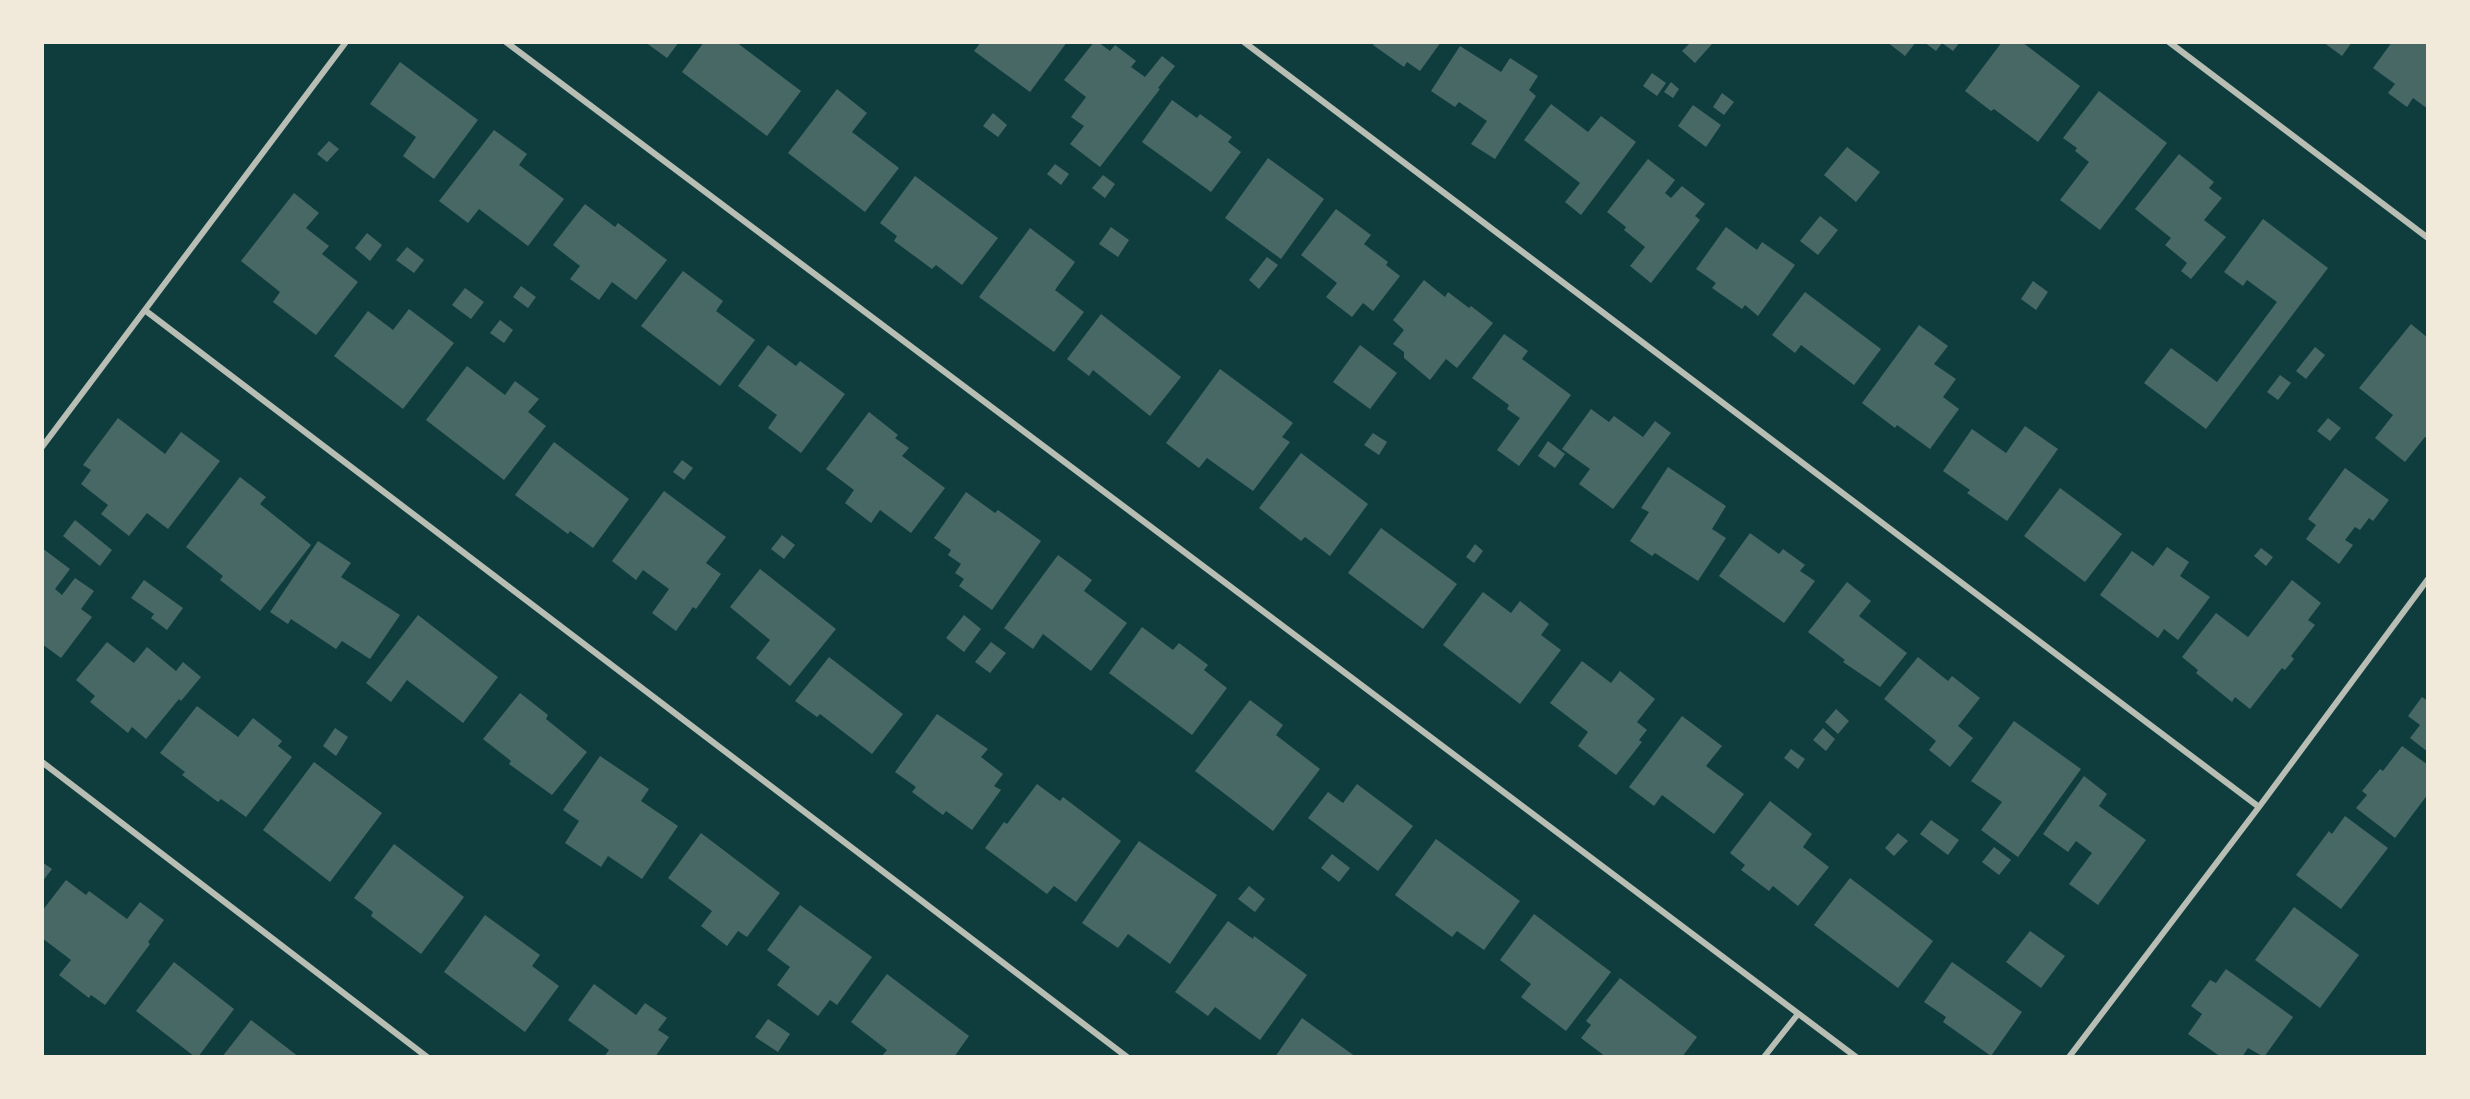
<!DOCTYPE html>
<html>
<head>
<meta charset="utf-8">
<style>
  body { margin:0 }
  #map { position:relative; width:2470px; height:1099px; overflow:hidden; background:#0f3d3e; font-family:Bitter,serif }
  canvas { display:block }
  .frame { position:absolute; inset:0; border:44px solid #f1e9da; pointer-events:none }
</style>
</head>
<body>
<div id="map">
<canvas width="2470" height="1099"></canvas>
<div class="frame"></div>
</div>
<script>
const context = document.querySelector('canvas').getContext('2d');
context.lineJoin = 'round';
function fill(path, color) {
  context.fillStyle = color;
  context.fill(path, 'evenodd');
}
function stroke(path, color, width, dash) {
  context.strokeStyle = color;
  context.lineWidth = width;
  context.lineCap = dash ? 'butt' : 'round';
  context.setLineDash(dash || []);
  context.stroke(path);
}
fill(new Path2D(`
  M645 42H679L667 58Z
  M704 42H736L801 91 767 136 682 72Z
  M981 42H1067L1030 92 974 51Z
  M1094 42H1098L1110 51 1115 45 1136 61 1131 67 1145 77 1162 56 1175 66 1158 88 1160 89 1100 167 1070 144 1084 126 1071 117 1086 97 1064 80Z
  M1375 42H1441L1420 71 1407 62 1404 67 1373 45Z
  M1691 42H1710L1712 44 1695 63 1682 51Z
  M1887 42H1916L1905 56Z
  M1924 42H1960L1953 51 1942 43 1936 51Z
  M2002 42H2022L2080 86 2038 142 1994 109 1991 111 1965 91Z
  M2323 42H2352L2342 56Z
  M2392 42H2428V109L2413 98 2407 107 2388 93 2395 84 2373 68Z
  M1460 46 1501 72 1510 58 1538 76 1529 90 1536 96 1495 159 1471 144 1487 121 1459 102 1455 107 1431 91Z
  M400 62 478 120 434 179 403 156 416 137 370 104Z
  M1652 73 1666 83 1657 96 1643 86Z
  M1671 82 1679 89 1673 98 1664 92Z
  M837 89 867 113 852 132 899 168 865 212 788 153Z
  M2099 91 2167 143 2100 230 2060 200 2089 162 2075 151 2077 148 2063 138Z
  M1722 93 1734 102 1724 115 1713 107Z
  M1172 100 1197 118 1200 114 1232 137 1228 142 1241 152 1211 192 1142 142Z
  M1551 104 1588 132 1601 116 1636 142 1581 215 1565 202 1580 183 1524 140Z
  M1693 105 1721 125 1706 147 1678 126Z
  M993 113 1007 125 998 137 983 126Z
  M494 130 527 154 519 165 564 199 528 246 479 209 468 223 439 201Z
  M329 141 339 149 327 162 317 154Z
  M1847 147 1880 172 1856 202 1824 175Z
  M2179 154 2214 182 2209 188 2222 198 2204 220 2226 237 2191 279 2181 271 2187 263 2165 245 2171 238 2135 209Z
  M1268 158 1324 199 1281 259 1225 218Z
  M1648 159 1675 180 1665 193 1671 198 1682 186 1705 204 1695 216 1700 220 1651 283 1630 266 1645 247 1624 230 1626 227 1607 212Z
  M1055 164 1069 174 1061 185 1047 174Z
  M1103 175 1115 184 1105 198 1092 188Z
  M915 176 998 238 962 285 936 265 932 269 894 241 897 236 880 223Z
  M294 193 319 213 306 228 329 246 322 254 358 282 316 335 273 302 280 292 241 261Z
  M585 204 615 227 618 223 667 260 636 300 612 282 599 300 570 279 580 266 553 245Z
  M1336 209 1371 235 1364 244 1388 262 1386 265 1400 276 1373 311 1363 303 1352 317 1326 297 1337 283 1301 255Z
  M1820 216 1838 230 1818 255 1800 241Z
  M2263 219 2328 268 2206 429 2144 383 2171 348 2217 382 2277 302 2247 280 2243 286 2224 272Z
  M1111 227 1129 240 1118 257 1099 244Z
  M1726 227 1757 250 1762 242 1795 265 1758 316 1745 305 1742 309 1712 288 1716 283 1696 269Z
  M1030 228 1075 262 1055 290 1084 312 1054 352 979 297Z
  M367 233 382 245 370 261 355 248Z
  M407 247 424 260 414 273 396 260Z
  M1267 257 1278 265 1259 289 1249 280Z
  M683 271 723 301 716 311 755 340 720 386 641 326Z
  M1424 280 1445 297 1448 292 1469 308 1471 306 1493 323 1457 368 1446 359 1430 380 1404 358V352L1393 344 1404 330 1393 320Z
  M2033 281 2048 292 2036 310 2021 299Z
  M521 286 536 297 528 308 513 297Z
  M465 288 484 302 471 319 452 305Z
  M1805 292 1881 349 1854 385 1801 345 1795 353 1772 335Z
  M409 309 454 343 403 409 334 356 368 311 393 330Z
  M1101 314 1181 377 1150 416 1093 370 1089 376 1067 359Z
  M500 320 513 330 504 343 490 333Z
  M2411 324 2428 338V439L2425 437 2405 462 2375 438 2393 415 2359 388Z
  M1919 325 1948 346 1934 364 1956 379 1943 397 1959 409 1930 449 1897 425 1895 428 1862 403Z
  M1504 334 1528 351 1522 359 1571 395 1519 466 1497 450 1520 418 1507 409 1509 405 1472 378Z
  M768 345 796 366 800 361 845 394 801 453 768 428 777 415 738 386Z
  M1360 345 1397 373 1370 409 1333 382Z
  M2315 347 2325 355 2306 379 2296 371Z
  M467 366 505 395 515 381 539 399 528 412 546 426 504 480 426 420Z
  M1220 369 1293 423 1282 437 1290 442 1253 491 1207 458 1199 468 1166 443Z
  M2280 375 2291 383 2278 400 2267 392Z
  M1591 409 1609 422 1614 416 1643 437 1655 421 1671 433 1613 509 1579 484 1590 469 1562 449Z
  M869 412 898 435 895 438 909 448 902 456 945 488 911 533 880 510 871 523 845 503 854 490 826 469Z
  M118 418 165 454 181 432 220 461 168 529 147 513 129 536 101 514 108 505 81 484 91 470 83 465Z
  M2328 418 2341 428 2330 441 2317 431Z
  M2025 426 2058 449 2007 521 1967 493 1970 490 1943 471 1972 429 2006 453Z
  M1373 433 1387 442 1379 455 1364 445Z
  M1548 441 1565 454 1555 468 1538 456Z
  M554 442 629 499 593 548 570 531 568 534 515 495Z
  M1301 453 1368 504 1330 556 1305 537 1301 541 1259 508Z
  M682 460 693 468 684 480 673 472Z
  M1668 467 1726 506 1712 529 1726 538 1698 581 1655 553 1652 556 1630 541 1649 512 1641 508Z
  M2345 468 2389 500 2373 521 2369 518 2360 530 2355 527 2345 540 2353 545 2339 564 2306 539 2316 525 2308 519Z
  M240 477 266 497 260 504 311 545 260 611 220 580 223 576 186 547Z
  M2060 488 2122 534 2085 582 2024 536Z
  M664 491 726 537 706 563 721 574 696 609 693 607 676 631 652 613 669 589 643 570 636 580 612 561Z
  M966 492 995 513 998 510 1041 541 992 610 959 586 964 579 955 573 961 564 948 555 951 550 934 538Z
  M75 520 112 550 100 566 63 536Z
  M1381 528 1457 584 1423 629 1348 573Z
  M1750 533 1779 554 1783 549 1805 565 1800 571 1815 581 1784 623 1719 576Z
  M782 535 795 545 784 559 771 549Z
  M318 541 351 563 341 577 400 615 370 659 342 641 336 649 291 619 288 624 270 612Z
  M1475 544 1483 551 1474 563 1466 557Z
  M2167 547 2189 562 2180 576 2210 597 2178 640 2164 629 2158 638 2100 595 2132 551 2153 566Z
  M42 548 70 569 55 589 62 595 75 578 94 591 81 609 92 617 61 658 42 644Z
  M2261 548 2273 557 2266 566 2254 556Z
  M1058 555 1092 580 1084 591 1127 623 1091 671 1043 634 1033 649 1004 628Z
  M760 569 836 629 790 686 756 658 770 640 730 607Z
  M144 580 183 608 167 630 151 618 154 614 131 598Z
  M2292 580 2321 603 2308 620 2315 625 2291 656 2294 659 2285 670 2282 668 2250 709 2235 697 2232 702 2196 673 2198 670 2182 657 2216 613 2248 637Z
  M1847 582 1871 601 1859 616 1907 653 1880 687 1843 662 1845 660 1808 632Z
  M1483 592 1511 613 1520 601 1549 624 1541 635 1561 650 1520 704 1443 645Z
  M418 615 498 677 463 723 407 680 391 702 366 683Z
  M964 615 981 629 964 652 946 638Z
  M1142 627 1173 650 1179 643 1208 665 1204 670 1227 688 1192 735 1109 673Z
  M107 642 134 663 147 647 176 671 183 662 201 677 181 701 179 699 146 739 132 727 128 733 90 702 95 696 76 680Z
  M991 642 1006 653 990 673 975 662Z
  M829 657 903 714 872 754 820 714 817 717 795 701Z
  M1918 657 1948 681 1952 676 1980 698 1958 726 1973 738 1950 767 1929 750 1936 741 1884 699Z
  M1582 661 1611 683 1620 671 1655 699 1637 722 1647 730 1639 740 1642 742 1616 775 1578 746 1588 732 1550 703Z
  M520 693 548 715 546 719 587 752 552 795 509 764 511 761 483 739Z
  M2422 697 2428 701V752L2410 738 2420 725 2408 716Z
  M1250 700 1283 725 1276 735 1320 769 1273 831 1195 771Z
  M197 706 238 737 253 718 282 741 278 746 292 757 246 817 221 799 218 802 182 775 185 772 160 753Z
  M1836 709 1849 721 1838 734 1825 722Z
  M937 714 988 749 981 757 1003 774 994 786 1001 790 972 830 946 811 943 815 912 792 916 787 895 772Z
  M1682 716 1722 746 1706 766 1744 794 1714 834 1662 795 1654 806 1629 787Z
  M2014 721 2081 769 2018 857 1981 830 2002 802 1971 781Z
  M335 728 348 737 336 756 323 746Z
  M1823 728 1835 739 1826 751 1813 740Z
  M2402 746 2428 765V794L2395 838 2356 808 2367 795 2362 791 2380 769 2383 771Z
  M1791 749 1805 759 1798 769 1784 758Z
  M600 756 649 789 641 801 678 826 642 879 608 856 601 867 565 843 579 821 563 810Z
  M314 762 382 813 330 882 263 830Z
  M2084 776 2107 794 2099 806 2146 840 2098 905 2069 884 2092 853 2076 841 2068 852 2043 834Z
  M1037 784 1060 801 1063 797 1121 841 1076 902 1054 886 1047 894 985 848 1004 822 1007 824Z
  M1357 784 1413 826 1378 871 1308 818 1328 792 1343 803Z
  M1770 801 1812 834 1803 847 1829 867 1798 906 1773 886 1769 891 1741 870 1745 865 1730 853Z
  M2345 816 2388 848 2341 909 2296 875 2329 831 2332 834Z
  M1931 820 1959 840 1948 855 1920 834Z
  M701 833 780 893 747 937 738 931 727 946 701 926 712 911 668 878Z
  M1898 833 1908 841 1894 856 1885 848Z
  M1436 839 1520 901 1484 950 1457 931 1452 937 1395 895Z
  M1139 841 1217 895 1170 964 1128 934 1118 948 1082 923Z
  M394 844 464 897 421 954 371 916 373 912 354 898Z
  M1994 847 2011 860 1999 875 1982 862Z
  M1332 854 1350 868 1339 882 1321 868Z
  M42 862 52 869 42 882Z
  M1850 878 1933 941 1898 988 1814 925Z
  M66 880 86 895 89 891 127 919 140 902 164 920 148 942 150 944 105 1005 91 995 89 998 59 975 71 960 42 938V911Z
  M1249 886 1265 899 1255 912 1238 899Z
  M800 905 872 957 837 1005 830 1000 818 1016 777 985 790 967 767 950Z
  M2294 907 2359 955 2320 1008 2255 960Z
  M1534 914 1611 972 1566 1031 1521 997 1531 984 1500 960Z
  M485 915 540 955 532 966 559 986 525 1032 444 972Z
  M1228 921 1253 939 1254 936 1307 975 1260 1040 1215 1007 1208 1016 1175 992Z
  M2030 931 2065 956 2041 988 2006 962Z
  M174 962 234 1009 198 1057H195L136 1011Z
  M1952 962 2022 1012 1991 1056 1943 1022 1946 1017 1924 1002Z
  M2226 969 2293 1017 2264 1057 2248 1048 2242 1057H2221L2188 1034 2202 1014 2191 1006 2210 980 2216 983Z
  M887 974 969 1036 954 1057H881L887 1050 851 1022Z
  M1620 978 1697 1037 1682 1057H1606L1581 1038 1591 1025 1586 1021Z
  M594 984 636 1015 645 1003 667 1018 658 1030 669 1037 655 1057H604L609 1050 568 1020Z
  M1302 1018 1356 1057H1275Z
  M768 1019 790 1034 778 1052 755 1037Z
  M251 1020 299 1057H222Z`), '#486865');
stroke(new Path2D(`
  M506 42 1856 1057
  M1244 42 2259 807
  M2169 42 2428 238
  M146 311 1127 1057
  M42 447 346 42
  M42 762 427 1057
  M1764 1057 1798 1014
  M2069 1057 2259 807 2428 579`), '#b8beb3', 6);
</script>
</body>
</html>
